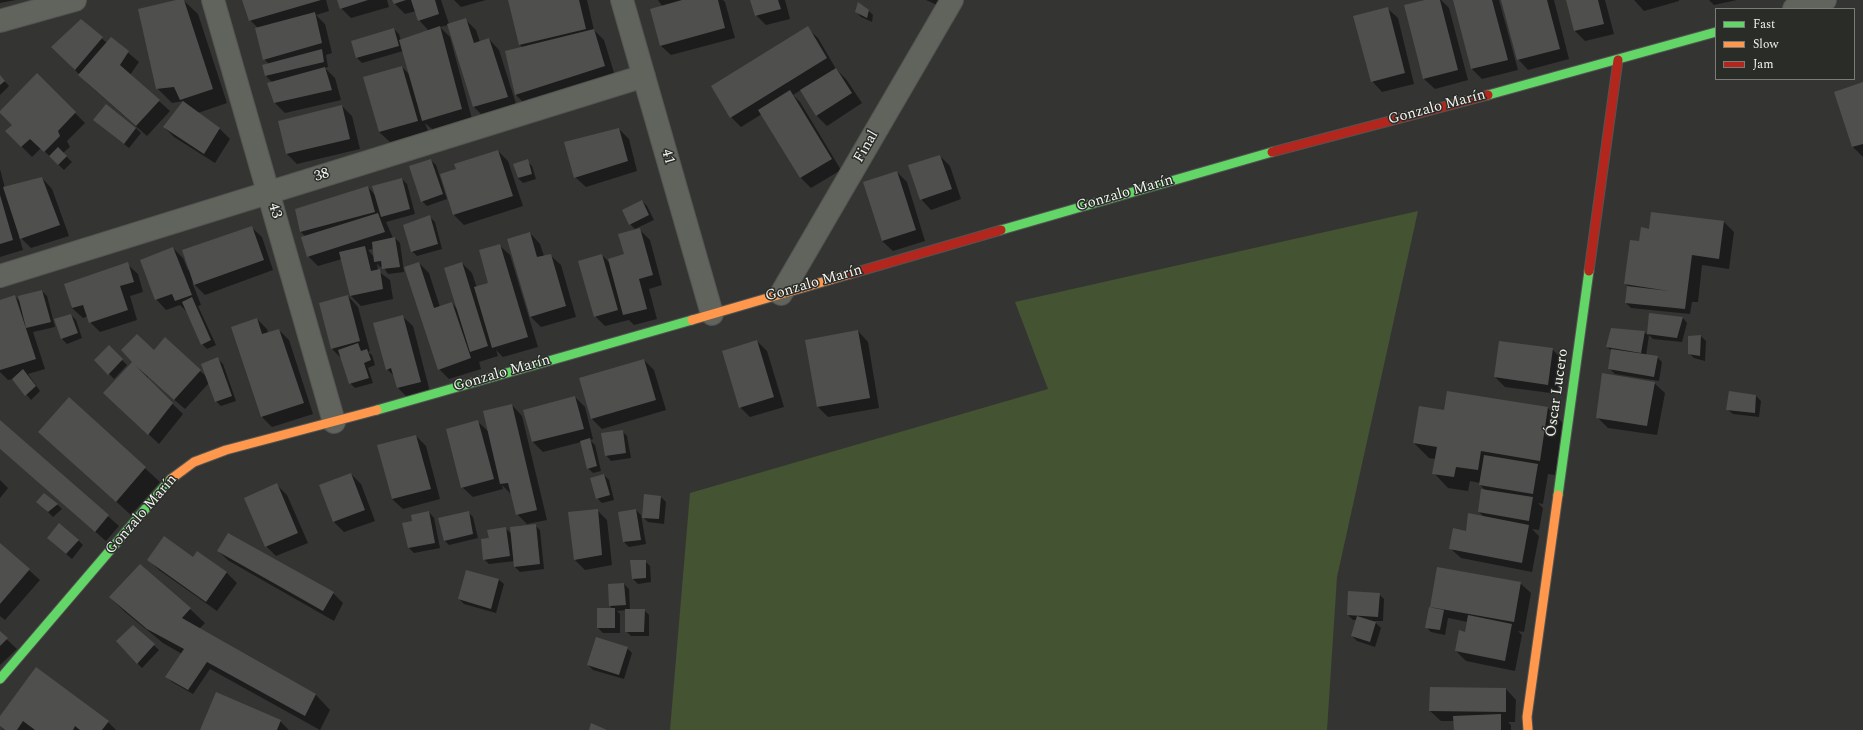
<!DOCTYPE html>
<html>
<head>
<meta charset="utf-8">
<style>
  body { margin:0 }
  #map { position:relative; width:1863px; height:730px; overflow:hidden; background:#343533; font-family:Spectral,serif }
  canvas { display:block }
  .legend { position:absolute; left:1715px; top:8px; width:140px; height:72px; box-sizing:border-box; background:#2a2c28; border:1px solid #7a7c78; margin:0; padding:5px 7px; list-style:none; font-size:12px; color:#f2f4f1 }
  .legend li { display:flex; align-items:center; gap:8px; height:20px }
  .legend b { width:20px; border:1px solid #7a7c78 }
</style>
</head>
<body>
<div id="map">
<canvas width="1863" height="730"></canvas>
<ul class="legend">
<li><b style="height:5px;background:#63d668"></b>Fast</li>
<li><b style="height:5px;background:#ff974d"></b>Slow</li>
<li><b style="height:5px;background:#b3261e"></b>Jam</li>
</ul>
</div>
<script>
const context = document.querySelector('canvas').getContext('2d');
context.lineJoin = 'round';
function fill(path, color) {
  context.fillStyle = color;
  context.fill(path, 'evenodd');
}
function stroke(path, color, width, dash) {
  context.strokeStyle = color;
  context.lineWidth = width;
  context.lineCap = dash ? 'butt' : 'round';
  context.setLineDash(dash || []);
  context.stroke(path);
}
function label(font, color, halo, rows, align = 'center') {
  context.font = font + ' Spectral,serif';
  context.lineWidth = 3;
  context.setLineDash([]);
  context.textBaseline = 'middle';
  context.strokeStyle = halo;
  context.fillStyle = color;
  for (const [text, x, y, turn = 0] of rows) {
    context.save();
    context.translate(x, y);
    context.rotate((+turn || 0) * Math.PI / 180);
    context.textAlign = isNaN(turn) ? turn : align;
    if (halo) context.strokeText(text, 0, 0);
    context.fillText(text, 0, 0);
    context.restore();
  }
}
fill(new Path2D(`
  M1418 211 1337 577 1327 730H670L690 493 1048 389 1015 302Z`), '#445332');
fill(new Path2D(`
  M0 0H16L0 3Z
  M181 0H183L198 14 227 103 198 113 220 129 230 139 215 163 174 137 164 127 184 101 172 103 157 88Z
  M244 0H326L329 11 316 15 325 24 332 53 326 55 328 67 325 68 335 78 341 100 285 113 275 103 272 82 266 76 269 64 264 59 258 28 250 20Z
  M338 0H387L389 7 351 18 341 8Z
  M393 0H441L449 24 466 20 476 30 480 42 489 39 499 50 517 107 484 117 474 107 448 25 440 27 450 37 472 119 433 130 425 123 428 131 390 142 379 132 402 67 410 75 403 51 362 63 357 58 394 29 399 34 401 41 429 31 419 20 416 11 405 14 395 4Z
  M454 0H486L461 7Z
  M509 0H587L594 30 604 40 615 76 526 105 516 95 523 48 520 45Z
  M658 0H723L725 2 735 38 671 55 660 45 662 6Z
  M751 0H785L790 19 766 25 756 15Z
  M926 0H953L948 10Z
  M1429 0H1441L1449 8 1468 80 1435 89 1424 79 1405 6Z
  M1454 0H1499L1518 70 1482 79 1472 69Z
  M1502 0H1554L1569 59 1528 70 1518 59Z
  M1567 0H1605L1614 34 1585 41 1575 31Z
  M1634 0H1679V1L1644 11Z
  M1709 0H1737L1714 5Z
  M1387 8 1398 18 1414 84 1382 92 1372 81Z
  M868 10 873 15 872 22 861 17 856 12Z
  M81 20 107 43 111 38 139 62 130 75 170 111 147 136 89 85 63 57Z
  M807 28 818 38 836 69 846 79 862 103 827 126 817 116 801 90 793 95 800 102 841 170 811 188 801 178 762 114 741 127 731 117Z
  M37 75 85 123 67 141 70 147 63 153 72 162 64 170 41 148 32 157 6 131 13 125Z
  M0 76 9 86 0 95Z
  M1863 83V157L1853 147Z
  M342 106 352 116 360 149 297 164 287 154 279 121Z
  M100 125 136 128 141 133 129 148Z
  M619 129 629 139 637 171 586 187 575 177Z
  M498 151 508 161 523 206 464 225 454 215 457 170Z
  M940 156 950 166 961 199 931 210 921 199Z
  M431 160 436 165 447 199 427 206 422 201Z
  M527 161 532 166 536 179 523 183 518 178 514 165Z
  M0 169 5 188 42 178 52 189 69 236 31 248 19 236 23 250 0 257Z
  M897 172 907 182 925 241 893 251 882 241Z
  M402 179 407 184 415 214 386 222 393 238H395L400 243 404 272 388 274 383 266 380 267 377 263 378 271 390 280 393 299 361 306 351 296 342 259 318 266 308 256 306 237 301 232 296 209 368 187 376 196ZM373 249 374 257 368 250Z
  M642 201 647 206 654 220 635 229 630 224Z
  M1652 213 1724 222 1734 232 1729 269 1702 265 1698 302H1692L1690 314 1631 308 1626 303 1628 286 1625 284 1640 243 1650 230Z
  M430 217 435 222 442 249 417 256 412 251Z
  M251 227 262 237 273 270 205 295 192 282 201 305 198 306 216 345 207 349 202 344 186 311 180 305 166 310 156 299 173 248 183 258 188 270Z
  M639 229 650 240 662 285 649 289 657 319 634 325 629 320 605 326 595 316 602 255 610 263 625 255Z
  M530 233 540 244 544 256 550 255 561 265 576 317 541 327 531 317 508 240Z
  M499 245 510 255 538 347 503 357 496 350 498 356 479 362 481 369 449 379 439 369 419 263 429 273 440 307 452 303 457 309 462 263 472 273 477 288 490 284Z
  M127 264 138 274 143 292 130 296 137 320 100 332 90 322 88 316 83 318 72 308 65 284Z
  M42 291 47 296 55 327 33 332 45 369 28 374 40 391 31 400 13 379 8 380 0 372V301L15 297 21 302Z
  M348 296 358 307 370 351 368 352 372 355 375 365 368 368 373 383 355 388 350 383 342 359 332 349Z
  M71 315 76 320 82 338 67 344 62 339Z
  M1650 315 1683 318 1687 323 1682 342 1653 339 1649 335 1646 356 1657 357 1662 362 1659 381 1615 374 1610 369 1612 351 1607 347 1644 332 1648 335Z
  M402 316 413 326 430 392 408 398 398 388 395 377 387 369Z
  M257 319 267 329 268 333 279 330 289 340 313 414 272 427 262 417Z
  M858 331 868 342 879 408 828 417 818 407Z
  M1701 336 1706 341 1705 361 1694 358 1689 353Z
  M757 341 767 351 784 407 750 417 740 407Z
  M109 347 127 365 114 379 95 360Z
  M1552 349 1562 359 1558 394 1505 387 1495 377Z
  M154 351 200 371 207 377 218 359 223 364 236 401 221 406 216 401 209 383 185 409 148 377 147 379 183 414 159 444 115 403 133 362Z
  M644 360 654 370 666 410 602 429 592 419 580 379Z
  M1654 383 1665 393 1657 435 1608 428 1597 417Z
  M1448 392 1548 408 1563 423 1555 475 1548 474 1543 504 1538 503 1543 508 1539 530 1532 529 1539 536 1532 572 1461 558 1450 548 1484 517 1479 512 1486 491 1480 485V483L1470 481 1468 491 1448 488 1434 473 1436 459 1429 458 1414 443 1445 411Z
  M1730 392 1756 396 1761 401 1759 417 1733 414 1727 409Z
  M575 397 585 407 593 439 590 440 595 445 601 471 593 473 588 468 581 442 543 452 533 442 524 410Z
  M69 399 160 482 131 515 39 432Z
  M512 405 522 416 547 520 527 524 517 514 511 494 502 485 503 489 473 497 462 487 477 421 489 432Z
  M0 421 119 526 106 541 0 449Z
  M622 431 627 436 631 458 611 461 606 455Z
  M416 436 426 446 440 499 403 509 392 499Z
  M351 474 361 484 375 521 344 532 334 522Z
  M604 475 609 480 614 500 602 503 597 498Z
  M0 480 8 488 0 498Z
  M277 485 287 495 308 543 276 556 266 546Z
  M661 497 666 502 664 524 648 522 643 517Z
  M57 504 62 509 53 517 42 506Z
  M597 510 607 520 612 565 585 570 575 560Z
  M636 510 641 515 646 544 629 547 624 542Z
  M429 512 434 518 440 548 414 553 409 548 404 524 413 522Z
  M468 512 473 517 478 538 449 545 444 540Z
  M535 525 540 530 544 569 520 572 515 567V561L489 564 484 559 490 539 506 529 512 534Z
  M78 540 83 545 72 559 53 543Z
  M0 544 40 580 5 620 0 616Z
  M218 551 333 593 343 603 334 621 229 561Z
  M197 552 227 573 237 583 217 611 159 570 149 560 193 558Z
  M631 561H645L650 566 651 582 638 584 633 579Z
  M498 579 504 584 496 613 464 604 459 599Z
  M1520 583 1531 593 1524 632 1518 631 1522 635 1515 671 1466 661 1456 651 1466 633 1468 622 1448 618 1445 635 1431 632 1426 627 1433 609 1431 606Z
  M624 584 629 589 630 610H644L649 615V636H631L626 631V610L617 611 620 614V633H603L598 628 613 609 610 606Z
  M1379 594 1384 599 1383 621H1374L1381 628 1375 647 1357 641 1352 636 1357 620H1353L1348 615Z
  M110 597 190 609 205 623 199 629 316 695 330 710 320 730 210 669 193 694 172 682 167 677 182 654 163 643 125 612Z
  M133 626 159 650 142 668 137 663Z
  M0 633 17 649 0 665Z
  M627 648 632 653 624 679 593 670 588 665Z
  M1506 689 1516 700 1515 722H1508L1511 725V730H1455V721H1441L1430 711Z
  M0 718 108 722 116 730H4L0 726Z
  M280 721 289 730H201Z`), '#0007');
fill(new Path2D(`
  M176 0H184L213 89 180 100 174 87 156 89 138 9Z
  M242 0H321L249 21Z
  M337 0H368L340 9Z
  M392 0H406L394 4Z
  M411 0H435L439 14 418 21Z
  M508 0H579L586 29 519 45Z
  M682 0H718L725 28 660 46 650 9Z
  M750 0H778L781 9 755 16Z
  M1425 0H1440L1458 70 1423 79 1404 5Z
  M1453 0H1492L1508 60 1471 69Z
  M1501 0H1547L1560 49 1517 60Z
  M1566 0H1598L1604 24 1574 31Z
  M858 2 869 10 867 18 855 12Z
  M1388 7 1405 73 1371 82 1353 16Z
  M315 12 322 43 263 60 255 28Z
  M466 18 474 43 489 38 508 97 473 107 447 24Z
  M81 19 103 37 75 70 51 47Z
  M440 26 462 109 422 121 399 40Z
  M808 26 827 58 730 118 711 86Z
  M394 28 399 46 356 58 351 41Z
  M594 29 605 66 515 95 505 51Z
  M111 37 129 51 120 65 160 100 136 126 78 75Z
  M322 49 324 62 265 76 262 65Z
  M402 66 418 121 379 132 363 77Z
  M325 67 332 90 274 103 267 83Z
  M836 68 852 93 816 116 800 90Z
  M37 73 76 112 58 131 60 136 44 152 30 139 21 147 5 131 12 125 0 113V111Z
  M0 75 5 81 0 85Z
  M1863 82V144L1852 147 1834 92Z
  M790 90 832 159 800 178 758 110Z
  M183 101 220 128 204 154 163 127Z
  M106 104 136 128 124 144 93 120Z
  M342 105 350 139 286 154 278 121Z
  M619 128 628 161 574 178 564 142Z
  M58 147 67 156 58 165 49 156Z
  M498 150 513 196 453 215 440 174 456 169 454 164Z
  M940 155 952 189 920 200 908 165Z
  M431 159 443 194 421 202 409 166Z
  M528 159 532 174 518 178 513 164Z
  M897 171 916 230 882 241 863 182Z
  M42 177 60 225 20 239 3 187Z
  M402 178 410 209 381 217 372 186Z
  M368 186 375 212 300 232 295 209Z
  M0 195 13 240 0 244Z
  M642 200 649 215 629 225 622 210Z
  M1651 212 1724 221 1719 259 1692 255 1685 309 1625 303 1627 286 1669 291 1624 284 1630 240 1639 241 1641 227 1649 229Z
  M378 213 385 232 307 257 301 237Z
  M430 215 438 244 411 252 403 225Z
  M252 226 264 260 194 285 182 250Z
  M640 228 653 275 639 279 647 309 623 315 608 259 624 254 618 234Z
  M530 232 537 257 551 254 566 306 530 317 507 239Z
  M395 237 400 267 382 269 381 261 374 262 372 242Z
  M500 244 528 337 492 348 474 287 488 283 479 250Z
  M365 246 371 271 380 269 383 289 350 296 339 252Z
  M173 247 192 295 175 301 172 294 155 300 140 260Z
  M602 254 618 310 594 317 578 261Z
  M128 262 134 282 120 286 128 310 89 323 83 305 72 308 64 284Z
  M419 262 434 308 452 302 471 358 438 370 404 267Z
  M462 262 488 346 470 352 444 268Z
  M42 290 51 322 26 328 18 296Z
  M15 295 36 359 0 370V300Z
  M348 295 360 341 331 349 319 303Z
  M192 297 211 340 201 345 182 302Z
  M1649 313 1683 317 1677 338 1647 334Z
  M71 314 78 333 61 339 54 319Z
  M403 315 421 382 397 388 391 368 386 370 373 323Z
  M257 318 262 334 279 329 304 403 261 417 231 327Z
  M1611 328 1645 331 1641 353 1606 347Z
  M858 330 870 398 817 407 805 340Z
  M137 334 154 350 165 337 201 370 174 400 136 366 173 403 148 435 103 393 132 362 121 350Z
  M1701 335 1700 356 1688 354V336Z
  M757 340 774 397 739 408 722 351Z
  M1499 341 1553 348 1548 385 1494 377Z
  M358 343 361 351 367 349 371 360 364 363 369 378 349 384 338 350Z
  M109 345 123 359 108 375 94 360Z
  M1611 349 1658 356 1654 377 1608 369Z
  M218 357 232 396 215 402 201 364Z
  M644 359 656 400 591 419 579 378Z
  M23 369 36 386 25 396 12 379Z
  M1602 373 1655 382 1647 426 1596 418Z
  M1447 391 1548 407 1540 461 1481 451 1478 470 1456 467 1454 477 1432 474 1437 447 1413 443 1419 406 1444 410Z
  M1729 391 1756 395 1755 413 1726 410Z
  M575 396 584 429 532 442 523 410Z
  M69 397 146 467 116 502 38 432Z
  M512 404 537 510 516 515 508 483 500 484 483 411Z
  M0 420 109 515 95 532 0 449Z
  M478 420 494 479 461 488 446 429Z
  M623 430 626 453 605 456 601 433Z
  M416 435 431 489 392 499 377 445Z
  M590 438 597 466 587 469 580 441Z
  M1484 455 1538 464 1533 494 1479 485Z
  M351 473 365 510 333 522 319 485Z
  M604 474 610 495 596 499 590 478Z
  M277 483 298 533 265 547 244 498Z
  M1481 489 1533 497 1529 521 1478 512Z
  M44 493 58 504 48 512 36 502Z
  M644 494 661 496 659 519 642 518Z
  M598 509 602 555 574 560 568 512Z
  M636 509 641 540 623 542 618 512Z
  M429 511 435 543 408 548 402 523 412 521 411 515Z
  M469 511 473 534 444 541 438 518Z
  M1468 513 1529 525 1522 563 1449 549 1453 528 1466 531Z
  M59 523 79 540 66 554 47 538Z
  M536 524 540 564 514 567 510 527Z
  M506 527 510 556 483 560 481 539 489 538 487 530Z
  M228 533 334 592 323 611 217 551Z
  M164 536 193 557 197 551 227 572 206 602 147 560Z
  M0 543 30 569 0 604Z
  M630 560H646V578L632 579Z
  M140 564 191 608 182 618 316 694 305 716 207 662 188 690 165 677 184 649 147 629 109 597Z
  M1437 567 1521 582 1514 622 1430 607Z
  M466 570 499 579 491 609 458 599Z
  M624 583 626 605 609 606 608 584Z
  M1348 591 1380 593 1378 617 1347 615Z
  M1429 607 1444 610 1440 630 1425 628Z
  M597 608H615V628H597Z
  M625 609H645L644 632H625Z
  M1468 615 1512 624 1505 661 1455 651 1459 630 1465 632Z
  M1357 616 1376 622 1370 642 1351 636Z
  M133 625 155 644 137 664 116 641Z
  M0 631 8 638 0 646Z
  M596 637 628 647 619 675 587 665Z
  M36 667 109 721 102 730H80L75 726 73 730H35L23 721 17 730H5L0 726V716Z
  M1430 687 1506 688V712L1429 711Z
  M216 692 281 720 277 730H200Z
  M1501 714V730H1454L1453 716Z
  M591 723 607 730H589Z`), '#4f504e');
const street = new Path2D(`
  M213 0 334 422
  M622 0 712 314
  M1794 9 1825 0
  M0 21 75 0
  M0 276 644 76
  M781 294 952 0`);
const fast = new Path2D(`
  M1488 95 1716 32
  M1001 230 1272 152
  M377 410 692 320
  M1558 495 1589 271
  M0 679 171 479`);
const slow = new Path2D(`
  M692 320 850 274
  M171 479 194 462 226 450 377 410
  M1528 730 1527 717 1558 495`);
const jam = new Path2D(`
  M1272 152 1488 95
  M1589 271 1618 60
  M850 274 1001 230`);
stroke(street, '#525451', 24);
stroke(fast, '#525451', 11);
stroke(slow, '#525451', 11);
stroke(jam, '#525451', 11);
stroke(street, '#60645d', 22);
stroke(fast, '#63d668', 9);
stroke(slow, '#ff974d', 9);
stroke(jam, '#b3261e', 9);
label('15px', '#f2f4f1', '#2a2c28', [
  ["Gonzalo Marín",1437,108,-15],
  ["Final",867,147,-60],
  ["41",667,157,74],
  ["38",322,176,-17],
  ["Gonzalo Marín",1125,194,-16],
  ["43",274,211,74],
  ["Gonzalo Marín",814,284,-16],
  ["Gonzalo Marín",502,374,-16],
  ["Óscar Lucero",1558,393,-82],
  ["Gonzalo Marín",142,515,-49]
]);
</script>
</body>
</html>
